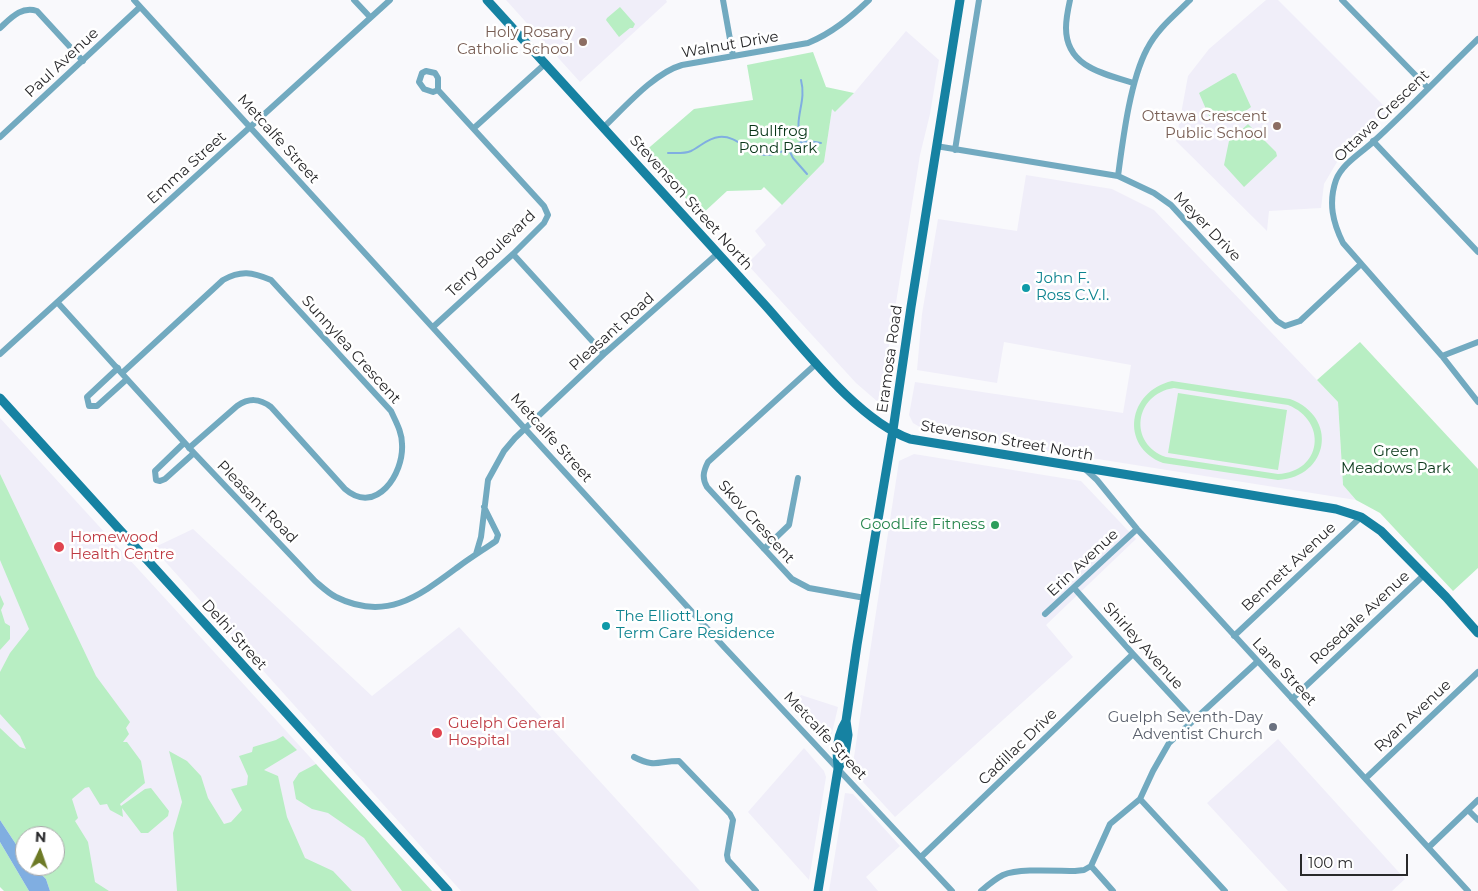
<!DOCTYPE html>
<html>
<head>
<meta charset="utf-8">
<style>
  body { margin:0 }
  #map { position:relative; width:1478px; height:891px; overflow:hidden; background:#f9f9fc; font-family:Montserrat,sans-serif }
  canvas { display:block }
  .north { position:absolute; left:15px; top:826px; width:50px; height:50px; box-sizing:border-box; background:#fff; border:1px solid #a9a9aa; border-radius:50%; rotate:3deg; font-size:14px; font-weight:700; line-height:20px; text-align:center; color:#29292b }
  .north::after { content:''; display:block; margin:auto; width:18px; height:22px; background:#6d7a26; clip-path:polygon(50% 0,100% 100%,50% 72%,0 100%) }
  .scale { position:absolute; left:1300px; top:854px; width:108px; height:22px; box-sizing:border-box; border:2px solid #29292b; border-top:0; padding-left:6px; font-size:15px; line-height:18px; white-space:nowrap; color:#29292b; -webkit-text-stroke:4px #fff; paint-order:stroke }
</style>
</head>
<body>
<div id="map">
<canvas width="1478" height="891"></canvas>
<div class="north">N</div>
<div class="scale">100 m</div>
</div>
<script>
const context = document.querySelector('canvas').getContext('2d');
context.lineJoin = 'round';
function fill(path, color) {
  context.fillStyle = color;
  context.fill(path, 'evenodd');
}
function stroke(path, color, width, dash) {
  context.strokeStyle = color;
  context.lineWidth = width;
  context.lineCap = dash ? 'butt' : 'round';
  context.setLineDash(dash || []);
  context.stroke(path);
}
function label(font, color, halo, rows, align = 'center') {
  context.font = font + ' Montserrat,sans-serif';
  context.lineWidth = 5;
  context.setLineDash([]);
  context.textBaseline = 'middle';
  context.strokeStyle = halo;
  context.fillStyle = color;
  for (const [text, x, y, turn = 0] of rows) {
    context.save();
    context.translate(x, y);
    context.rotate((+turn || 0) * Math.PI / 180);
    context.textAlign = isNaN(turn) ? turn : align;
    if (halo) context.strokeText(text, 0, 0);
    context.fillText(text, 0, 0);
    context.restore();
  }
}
fill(new Path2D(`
  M506 0H666L667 2 580 82Z
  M1266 0H1278L1389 111 1337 162 1324 184 1321 208 1269 211 1267 231 1176 141 1188 76 1209 49Z
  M906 31 939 60 930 114 920 155 880 401 878 402 856 383 747 264 766 245 755 231 824 162 832 108 835 112 854 93Z
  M1026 175 1112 189 1154 210 1338 402 1343 485 1356 500 984 441 925 430 913 423 909 415 915 382 1123 413 1131 365 1004 342 997 383 917 370 922 314 938 219 1017 231Z
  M0 418 236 676 432 891H51L55 866V836H25L0 805Z
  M914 454 1081 481 1136 539 1046 625 1073 657 895 817 852 770 899 461Z
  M193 529 372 696 459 627 700 891H461L153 548Z
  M801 695 838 707 829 746 792 705Z
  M1278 739 1405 879 1392 891H1288L1207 803Z
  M804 748 824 771 826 777 809 880 748 812Z
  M845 793 853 794 900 846 866 877 878 891H829Z`), '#f0eef9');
fill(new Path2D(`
  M620 7 635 24 633 28H630L619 37 606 20 607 18Z
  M813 52 826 87 854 93 835 112 832 109 824 162 782 205 764 187 761 190 727 191 701 215 644 152 694 109 753 100 747 65Z
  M1233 73 1236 74 1251 107 1232 121 1209 116 1199 93Z
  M1248 124 1276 152 1277 156 1244 187 1224 165 1229 141Z
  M1360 342 1478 469V568L1453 591 1380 513 1356 500 1343 485 1338 402 1317 380Z
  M1172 381 1290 399C1339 417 1329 477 1278 480L1163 463C1119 446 1128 391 1172 381ZM1174 388 1288 405C1328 421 1322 472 1278 474L1166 457C1128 444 1134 394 1174 388Z
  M1178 393 1287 410 1278 470 1168 453Z
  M0 474 96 676 130 722 126 728 129 734 123 742H127L141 761 145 783 120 804 121 806 145 789 151 788 169 811 168 816 148 833H141L122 808 123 817 110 810 107 804 100 805 89 787 85 788 72 799 78 818 75 821 88 842 95 882 109 891H50L46 879 33 866H55V836H25V858L0 820V728L20 747 26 749 20 736 0 714V672L10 653 29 629 0 560Z
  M0 595 4 604 1 610 5 623 10 626V639L0 650Z
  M283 736 297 750 264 770 278 776 287 817 305 858 333 871 352 891H177L173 833 182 802 169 751 187 761 201 776 208 798 224 824 231 822 242 810 231 789 247 785 248 776 239 756 252 752 253 747 276 740Z
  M316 764 432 891H402L364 838 328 813 312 809 296 799 293 782 299 773Z
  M0 842 29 891H4L0 887Z`), '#b8eec3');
fill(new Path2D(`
  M0 820 25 858V866H33L46 879 50 891H29L0 842Z`), '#80aee1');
stroke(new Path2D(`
  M801 141C793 117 807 103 801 80
  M788 148 793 158 807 174
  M668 153C676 153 684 154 691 151 701 146 708 138 719 137 738 135 747 154 765 155 788 156 792 136 821 143`), '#80aee1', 2);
stroke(new Path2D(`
  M134 0 725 648 952 891
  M354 0 370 17
  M723 0 733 56
  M1070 0C1068 9 1066 19 1066 28 1066 67 1104 74 1134 83
  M1342 0 1428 88
  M0 28C11 18 21 6 37 11L83 61
  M1478 39C1443 73 1409 109 1373 142 1361 153 1342 164 1336 180 1328 203 1333 223 1343 243L1442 356 1478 402
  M604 127C625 107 654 73 682 65L808 43C832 33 850 18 869 0
  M474 128 546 63
  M0 137 140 7
  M1373 141 1478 252
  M936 146 1118 176 1154 193 1171 205 1277 321 1285 326 1300 321 1361 264
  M955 150 979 0
  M1118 176C1123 139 1130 81 1147 49 1157 29 1175 15 1190 0
  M513 254 604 354
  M58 303 194 453 315 581C321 586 328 593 336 597 386 622 419 596 458 567 470 558 483 550 496 541L498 535 484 507
  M433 327 513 254 544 223 548 215 544 206 438 90V78L435 73 426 71 422 73 419 82 424 89 433 92 438 90
  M0 354 390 0
  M1442 356 1478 342
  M817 363 708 462C703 472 702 478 707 487L792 579 809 588 865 598
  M118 368 87 397 89 406H97L127 379
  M122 373 223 280C241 270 252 272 271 280L391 411C396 422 402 432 402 444 404 474 376 516 345 489L271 407C259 398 249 398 237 406L189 448
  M184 443 155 471 156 480 160 481 165 479 194 453
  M1084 468 1097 480 1137 529 1468 891
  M764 549 789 525 798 478
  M476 554 481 537 488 480 504 451 515 438 604 354 717 254
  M1074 588 1133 654 1194 720
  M1045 614 1137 529
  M1234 636 1361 517
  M1292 699 1424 575
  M634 757C655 768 658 761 679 761L730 814 733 820 727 855 728 860 756 891
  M1366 778 1478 672
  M1140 799 1225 891
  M1468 810 1478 820
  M1429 847 1478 800
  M921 857 1133 654
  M1091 866 1113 891
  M981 891C988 885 995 879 1003 875 1019 868 1057 871 1075 871L1084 870 1091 866 1110 824 1140 799 1153 771 1169 743 1257 662`), '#72aac0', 6);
stroke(new Path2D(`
  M487 0C580 101 671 203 764 304 802 346 857 420 910 439L1336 509 1361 517 1381 531 1446 597 1478 633
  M0 398 448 891
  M838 766C836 750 837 735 846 721
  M818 891 838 769 845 754 848 735 846 721 857 645 893 430 911 307 960 0`), '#1682a2', 9);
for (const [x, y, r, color] of [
  [583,42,5,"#8d6e63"],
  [1277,126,5,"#8d6e63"],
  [1026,288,5,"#0f9aa8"],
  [995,525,5,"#2e9e5b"],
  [59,547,6,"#e0444e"],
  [606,626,5,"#0f9aa8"],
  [1273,727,5,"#6b7280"],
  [437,733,6,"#e0444e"]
]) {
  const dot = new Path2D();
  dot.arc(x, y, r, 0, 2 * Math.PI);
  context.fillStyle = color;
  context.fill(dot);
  stroke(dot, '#fff', 2);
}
label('15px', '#785e54', '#fff', [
  ["Holy Rosary",573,33],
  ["Catholic School",573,50],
  ["Ottawa Crescent",1267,117],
  ["Public School",1267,134]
], 'right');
label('15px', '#29292b', '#fff', [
  ["Walnut Drive",730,45,-10],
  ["Paul Avenue",62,63,-43],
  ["Ottawa Crescent",1382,116,-44],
  ["Metcalfe Street",278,139,48],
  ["Emma Street",187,168,-42],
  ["Stevenson Street North",691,203,48],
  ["Meyer Drive",1207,227,46],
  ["Terry Boulevard",491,254,-44],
  ["Pleasant Road",612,332,-42],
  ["Sunnylea Crescent",351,350,48],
  ["Eramosa Road",890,359,-82],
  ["Metcalfe Street",551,438,48],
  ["Stevenson Street North",1007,441,10],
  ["Pleasant Road",257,502,46],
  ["Skov Crescent",756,522,48],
  ["Erin Avenue",1083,563,-43],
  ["Bennett Avenue",1289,567,-43],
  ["Rosedale Avenue",1360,618,-43],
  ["Delhi Street",234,635,48],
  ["Shirley Avenue",1143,646,48],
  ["Lane Street",1284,672,47],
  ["Ryan Avenue",1413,716,-43],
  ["Metcalfe Street",825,736,47],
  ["Cadillac Drive",1018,747,-44]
]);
label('15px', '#083618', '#fff', [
  ["Bullfrog",778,132],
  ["Pond Park",778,149],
  ["Green",1396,452],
  ["Meadows Park",1396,469]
]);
label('15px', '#0d838f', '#fff', [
  ["John F.",1036,279],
  ["Ross C.V.I.",1036,296],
  ["The Elliott Long",616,617],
  ["Term Care Residence",616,634]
], 'left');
label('15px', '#27864d', '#fff', [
  ["GoodLife Fitness",985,525]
], 'right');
label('15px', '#be3a42', '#fff', [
  ["Homewood",70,538],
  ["Health Centre",70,555],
  ["Guelph General",448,724],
  ["Hospital",448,741]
], 'left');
label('15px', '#5b616d', '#fff', [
  ["Guelph Seventh-Day",1263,718],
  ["Adventist Church",1263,735]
], 'right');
</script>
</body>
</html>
